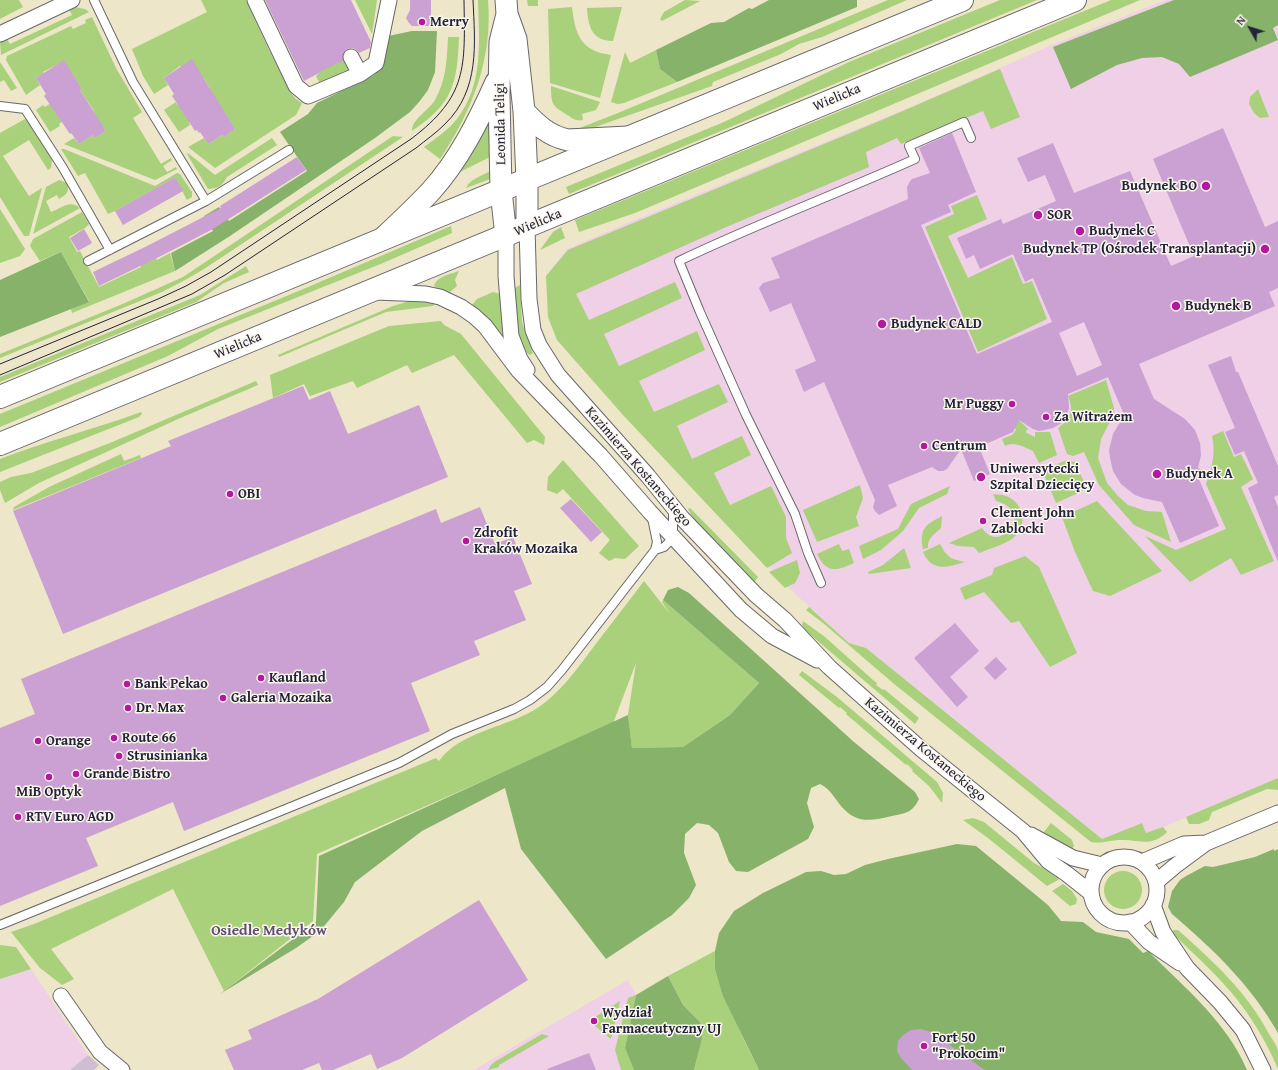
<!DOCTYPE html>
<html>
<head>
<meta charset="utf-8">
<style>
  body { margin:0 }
  #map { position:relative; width:1278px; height:1070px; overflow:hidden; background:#ede6c8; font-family:"Gentium Book Plus",serif }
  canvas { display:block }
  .north { position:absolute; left:1230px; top:8px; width:40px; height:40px; -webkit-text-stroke:3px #fbf7ec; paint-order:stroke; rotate:309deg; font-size:11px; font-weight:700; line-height:16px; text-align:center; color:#22223b }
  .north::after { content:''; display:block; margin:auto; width:14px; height:18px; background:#22223b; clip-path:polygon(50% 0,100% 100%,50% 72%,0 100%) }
</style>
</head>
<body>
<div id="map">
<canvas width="1278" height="1070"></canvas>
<div class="north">N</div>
</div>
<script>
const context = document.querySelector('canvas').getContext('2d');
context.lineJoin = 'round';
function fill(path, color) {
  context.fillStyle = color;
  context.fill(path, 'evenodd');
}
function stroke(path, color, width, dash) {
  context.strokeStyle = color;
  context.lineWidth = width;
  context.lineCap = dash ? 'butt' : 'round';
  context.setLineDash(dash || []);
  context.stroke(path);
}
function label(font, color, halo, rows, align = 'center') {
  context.font = font + ' "Gentium Book Plus",serif';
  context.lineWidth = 3;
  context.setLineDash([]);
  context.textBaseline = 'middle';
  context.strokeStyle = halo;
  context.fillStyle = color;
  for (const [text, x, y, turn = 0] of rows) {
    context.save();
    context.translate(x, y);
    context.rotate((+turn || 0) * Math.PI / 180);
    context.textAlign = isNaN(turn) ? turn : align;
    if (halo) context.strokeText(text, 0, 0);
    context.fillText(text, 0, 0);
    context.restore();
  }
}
fill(new Path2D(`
  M1166 0H1278V778L1154 831 1146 833 1141 823 1102 839 866 648 849 643 791 590 758 556 549 310V272L567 249 630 222 911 107 1052 45Z
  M31 969 88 1055 70 1070H0V979Z
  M628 980 636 995 625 1048 634 1070H474Z`), '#efd0e6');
fill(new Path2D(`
  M88 1055 99 1065 94 1070H70Z`), '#cdbed2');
fill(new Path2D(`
  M0 0H19L23 7 0 19Z
  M201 0H246L268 48 291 93 296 99 302 103 296 115 215 168 188 147 204 138 208 144 222 135 224 137 235 129 209 89 210 88 204 78 203 79 180 66 164 78 168 85 154 94 143 76 132 49 207 12Z
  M355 0H377L372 34Z
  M478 0H488C493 59 472 111 440 159L424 147C435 139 448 130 457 119 484 84 479 42 478 0Z
  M527 0H538V6H528Z
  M685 0 700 1 662 21 660 19 664 12Z
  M888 0H907L822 37 799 44 781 54 713 82 712 86 581 132 569 131 572 128 577 129 618 113Z
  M1000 0H1037L569 194 566 187 724 122 849 62Z
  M1111 0H1140L635 213 579 232 575 220Z
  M75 7 85 9 89 12 1 55 0 42 7 39 10 44 72 15 69 9Z
  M572 7C575 35 581 51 611 55L600 98 550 83 548 9Z
  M622 7 613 41C592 41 588 26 587 8Z
  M92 17 116 68 142 112 133 118 161 164 171 158 172 160 163 166 167 172 176 167 177 169 155 180 64 144 74 138 79 144 93 135 95 138 106 131 93 112 94 111 80 90 82 89 64 61 43 72 44 73 36 78 40 85 26 95 6 60 7 56 71 26 73 29 86 23 85 20Z
  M448 37H459C457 85 453 103 412 131 411 120 429 110 435 100 446 81 447 59 448 37Z
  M656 50 660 69 677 82 624 103 618 104 611 102 625 52 630 63Z
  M309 54 334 65 346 59C348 64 350 67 347 72L321 86 316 76 319 73Z
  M0 62 17 88 11 91 4 80 0 82Z
  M1000 69 1020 117 991 129 983 111 901 144 897 138 866 152 869 167 724 228 576 294 589 320 675 282 682 298 604 334 619 366 697 331 705 350 639 381 654 412 719 384 728 402 677 426 692 459 742 436 751 455 714 473 730 505 771 486 786 517V538L792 553 767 568 623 415 557 340 548 317 546 276 568 250 882 120Z
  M551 86 600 102 596 110 582 114 583 120C577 121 574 120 569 116 553 106 551 106 551 86Z
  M1258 89 1269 117 1260 118 1254 113 1249 104 1250 97Z
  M176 102 177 105 180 103 191 121 189 122 190 125 179 132 164 110Z
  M51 103 62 122 59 124 60 126 50 132 36 110 43 105 45 107Z
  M25 119 29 123 52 160 51 168 48 170 29 140 3 156 29 196 42 188 29 236H24L0 197V133Z
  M489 123 492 156 460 172 487 125Z
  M393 136 403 137 204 269 185 280 162 292 0 358V354L125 303 183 277Z
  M272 138 277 145 227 177C222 186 219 188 208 189L187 154 188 153 215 175Z
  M61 149H64L155 186 177 173 180 174 192 192V197L187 200 175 177 115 211 108 214 85 173 78 176Z
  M491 171 490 179 466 188C470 179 483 175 491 171Z
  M59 180 67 183C70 192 66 195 59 199L57 195 46 201 51 212C61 208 71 199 80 208L33 234 46 187Z
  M977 195 987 219 948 236 968 278 1012 257 1023 284 1032 281 1047 319 978 352 925 227 954 214 951 206Z
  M0 209 25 249 20 256 0 263Z
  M82 212 89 224 85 228 69 237 77 252 80 251 99 287 141 267 135 253 149 246 157 260 170 253 175 271 72 313 71 309 89 301 61 252 40 261 30 246 33 239Z
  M451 226 452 233 383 263 218 329 168 356 0 427V414L301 290Z
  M561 227 565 238 540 250 553 232Z
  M246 266 249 272 224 283 196 302 0 382V377L200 295Z
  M459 271 455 280 457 286 450 292 437 288 434 286C437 276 451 274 459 271Z
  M520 285 522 322 532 351 533 353 530 355C514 346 514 306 513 289Z
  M493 292 501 294 503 335H500L472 305 477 299Z
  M419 300 439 303 437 305 434 304 433 306 386 312 279 357 278 355 393 306 410 301Z
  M441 321 444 325 461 334 545 437 544 445 534 440 527 443 454 355 412 373 407 365 357 388 353 381 310 396 304 384 273 398 270 375 389 326Z
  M1106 380 1114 408 1113 416 1101 439 1098 458 1107 483 1118 496 1128 505 1146 511 1162 512 1171 542 1134 525 1099 485 1084 452 1073 456 1067 454 1058 428C1071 419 1074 410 1068 396Z
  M256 381 258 385 178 419 39 483 5 503 0 490V482L11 477 31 473 110 443Z
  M141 412 142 414 139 417 0 472V459C46 441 95 429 141 412Z
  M1017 418 1028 429 1025 432 1035 437V432H1050L1057 455 1039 463 1033 451C1023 447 1015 441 1005 446L1002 439 1012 435 1016 430 1012 421Z
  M1223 431 1234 457 1241 454 1253 479 1241 487 1274 561 1241 575 1231 558 1190 582 1145 536 1176 550 1226 529 1206 484C1212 467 1216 454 1212 436Z
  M121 454 124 461 140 455 141 458 13 510 14 507 49 487Z
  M563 460 639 546 625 559 615 558 609 561 599 553 610 540 563 489 557 494 547 490 548 477Z
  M1067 460 1075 462 1087 489 1056 503 1042 470Z
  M860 485 863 498 856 517 859 526 817 542 803 510Z
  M950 486 947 494 919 508 903 531 881 550 863 559 859 546 898 529 911 504Z
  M993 494C997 495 1002 494 1006 496 1024 503 1029 525 1013 538 1006 544 989 549 979 553L974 547 958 546 949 543 982 528C995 546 1008 534 1015 520 1012 507 1007 504 996 501Z
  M1097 501 1162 571 1110 596 1093 591 1075 552 1062 517Z
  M690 508 758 577 753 584 702 533 688 509Z
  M942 516 941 528C935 534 927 538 928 548L923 549C919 529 925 525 942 516Z
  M839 544 842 551 849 549 854 563C836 571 827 574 817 554Z
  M940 544C947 557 950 559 965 562 948 567 932 573 923 552Z
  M904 548 911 568 869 574 868 572 883 565Z
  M1025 556 1039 567 1077 653 1050 667 1019 621 1011 623 984 592 965 600 960 588 992 575 994 568Z
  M797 560 800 573 795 583 785 588 769 572Z
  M644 581 670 614 662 602 663 600 759 683 730 715 683 747 632 748 628 715 636 663 612 726H608L317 854 313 921 224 991 173 889 51 949 74 979 62 985 40 968 11 932 34 924 436 758 439 761C460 731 510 727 539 707 560 692 574 673 589 653 607 629 626 605 644 581Z
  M809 607 849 643 866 648 1102 839 1142 823 1146 833 1163 827 1167 832 1166 833C1150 848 1138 839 1121 840 1109 840 1103 844 1091 842L893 683 823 623 806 610Z
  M803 621 825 637 873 680 877 683 876 685 883 690 884 689 919 718 915 724 805 630 802 625Z
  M802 671 837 697 937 782 943 793 942 803 929 786 912 771 913 770 907 764 906 765 846 714 847 713 840 707 839 708 799 675Z
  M1278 778V790L1267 789 1212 812 1209 820 1199 824H1189L1186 817Z
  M973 818 984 822 1034 863 1059 877 1058 880 1047 886 988 838 963 820Z
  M1051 823 1072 840 1074 846 1072 849 1043 833Z
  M1104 890a19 19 0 1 1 38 0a19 19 0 1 1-38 0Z
  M1063 884 1072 891 1077 899 1076 904 1070 906 1052 891Z
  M1174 930H1178C1213 961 1247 992 1269 1034 1272 1039 1277 1045 1278 1051 1278 1056 1278 1064 1278 1069 1266 1041 1250 1014 1230 991 1212 970 1192 952 1172 933Z
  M0 945 16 947 31 969 0 979Z
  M715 951V969L743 1038 759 1070H694L697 1058 700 1022 683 1005 668 976Z
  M636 995 625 1048 634 1070H621L615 1050 628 998Z
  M620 1001 611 1039 589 1021Z
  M542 1034 549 1036 499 1065V1067L488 1070 491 1065 496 1061Z`), '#a9d07a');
fill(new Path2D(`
  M769 0H857V7L677 82 660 69 656 50 711 23 724 22 749 8 752 9Z
  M1174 0H1278V25L1273 28 1278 40 1190 77 1179 64 1162 57 1142 58 1117 65 1071 89 1053 47Z
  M412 31H437L435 72 428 90 419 102 410 112 375 138 230 236 175 271 171 253 213 231 204 216 219 207 229 221 307 171 280 132 308 114 317 103 374 75 381 65 388 36Z
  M61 252 89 302 0 337V280Z
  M678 587 689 593 854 742 915 792 919 799C912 813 906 813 892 816 871 821 856 824 841 806 834 797 830 789 820 784L811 788 807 803 814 827 808 839 748 872 736 871 729 862 718 833 709 825 697 823 685 834 684 853 696 885 689 898 672 915 606 959 521 849 505 788 422 831 355 882 344 902 320 931 296 948 220 994 316 922 319 856 628 715 632 748 683 747 730 715 759 683 663 600 668 590Z
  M957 844 976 846 1048 905 1061 921 1083 922 1096 932 1129 939 1143 953 1148 951C1184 987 1227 1022 1247 1070H759L723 996 715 969V951L719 933 734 911 763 893 806 872 821 871 834 875 846 874 865 865 888 859Z
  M1274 849V851L1278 849V1033C1250 984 1214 950 1172 914L1168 907 1172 891 1180 880 1186 876 1205 866 1213 867 1255 857Z
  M668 976 683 1005 700 1022 702 1038 694 1070H634L625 1048 636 995Z`), '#86b26a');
fill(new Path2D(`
  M265 0H351L371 42 370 48 359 53 355 49 351 48 347 49 343 53V61L319 72V73L304 81Z
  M410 0H431V26H412L409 23 406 18 410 10Z
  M192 59 235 129 224 137 222 135 208 144 200 132 199 133 197 130 195 131 186 117 172 96 174 94 164 78Z
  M64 60 82 89 80 90 106 131 95 138 93 135 79 144 71 133 70 134 44 96 46 94 36 78Z
  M1223 128 1265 227 1278 221V288L1269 292 1275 306 1139 364 1154 399 1185 419 1195 430 1200 443 1201 455 1198 468 1202 470 1198 477 1219 526 1180 543 1162 502 1143 498 1135 495 1121 484 1113 471 1110 458 1109 450 1113 434 1119 424 1125 417 1108 377 1068 394 1069 408 1066 417 1060 424 1053 428 1039 431 1033 429 1019 420 1013 432 979 447 990 474 974 481 961 449 947 469 943 471H938L932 467 888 485 897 506 879 515 875 511 873 507 875 500 824 382 804 392 795 370 816 361 791 303 770 312 759 288 763 283 780 278 771 258 908 199 907 187 910 181 912 179 930 173 919 148 952 133 976 192 948 205 951 212 921 225 977 354 1052 322 1033 278 1025 282 1013 254 980 269 974 255 966 259 957 238 1001 219 1003 224 1056 201 1045 175 1028 182 1017 158 1053 143 1074 193 1130 171 1171 266 1194 256 1153 159ZM1084 322 1102 365 1077 376 1059 333Z
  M297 157 306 170 213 229 161 256 99 286 93 272 145 247 221 208 220 206Z
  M175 177 183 191 123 225 115 211Z
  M84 229 92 243 78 251 70 238Z
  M1231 356 1236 372H1238L1278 466V495L1274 497 1278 507V562L1248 488 1258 483 1244 451 1235 455 1225 432 1235 428 1208 365Z
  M303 386 309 400 330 391 348 434 419 405 448 477 63 634 13 511 171 446 168 441Z
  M571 499 602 532 591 542 560 508Z
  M480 507 495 544 513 537 532 584 514 591 526 620 474 641 480 655 411 683 430 731 184 831 173 802 86 838 98 866 0 906V728L35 714 21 679 436 509 441 523Z
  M955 623 979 651 950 677 968 697 957 707 914 658Z
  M996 657 1007 669 995 680 984 668Z
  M479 900 528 980 402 1058 377 1069 371 1054 333 1070H322L319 1063 302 1070H234L225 1050 252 1039 248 1030 318 999Z
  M921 1029 931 1032 985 1070H912L901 1058 897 1051 898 1041 903 1035 911 1030Z
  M589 1053 596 1070H548L547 1069Z`), '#caa1d2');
const lane = new Path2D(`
  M94 0 133 82 206 201
  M0 106 25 109 63 168 110 250
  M88 261 206 201 289 150
  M652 518 657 542 655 550
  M821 583 808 553 795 514 746 415 700 312 679 261C756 224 837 194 915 159L909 146 964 122 971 138
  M0 925 399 763 452 734 514 709 530 700 547 687 562 670 655 550 664 547 673 538V509`);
const street = new Path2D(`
  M255 0 296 86 308 96 360 74 351 57
  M0 34 72 0
  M360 74 376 63 389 0
  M527 227 529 299 533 330 539 345 558 375 648 476 682 518 756 595 785 620 829 667 921 749 1023 831 1048 861 1067 874 1091 893
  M506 236V276L511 336 520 359 527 370
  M375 292 426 294 440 297 461 307 474 316 485 326 518 370 601 456 650 512 741 610 772 636 817 660
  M1031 835 1073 858 1102 865
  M1091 890a33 33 0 1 1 66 0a33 33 0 1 1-66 0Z
  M1142 862 1184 844 1206 843
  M1156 882 1175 866 1206 843 1278 813
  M1153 905 1163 932 1187 968 1220 1002 1243 1030 1263 1070
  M1130 922 1149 942 1180 963
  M61 996 100 1052 122 1070`);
const secondary = new Path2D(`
  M507 14 516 39 524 111 527 180V227
  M524 111C537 125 549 136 568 140L628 137
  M506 236 501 191 499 95 500 42 507 14 506 0
  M383 238C399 223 416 207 431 191 459 160 479 120 496 82`);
const primary = new Path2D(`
  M0 397 962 0
  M0 444 1075 0`);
stroke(lane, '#69676c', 10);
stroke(street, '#69676c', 17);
stroke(secondary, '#69676c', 23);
stroke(primary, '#69676c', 24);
stroke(lane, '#fff', 8);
stroke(street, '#fff', 15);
stroke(secondary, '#fff', 21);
stroke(primary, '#fff', 22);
stroke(new Path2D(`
  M0 364 158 299 186 286 211 272 411 139C468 96 465 67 464 0
  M0 375 192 294 225 275 416 148C426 140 436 133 445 124 480 90 475 44 473 0`), '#22223b', 1);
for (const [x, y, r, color] of [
  [422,22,4,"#b5179e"],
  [1206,186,5,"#b5179e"],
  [1038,215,5,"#b5179e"],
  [1080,231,5,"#b5179e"],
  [1265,249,5,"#b5179e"],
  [1176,306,5,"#b5179e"],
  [882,324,5,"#b5179e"],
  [1012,404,4,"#b5179e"],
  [1046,417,4,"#b5179e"],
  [924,446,4,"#b5179e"],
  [1157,474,5,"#b5179e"],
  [981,477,5,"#b5179e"],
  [230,494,4,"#b5179e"],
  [983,521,4,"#b5179e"],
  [466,541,4,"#b5179e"],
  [261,678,4,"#b5179e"],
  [127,684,4,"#b5179e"],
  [223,698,4,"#b5179e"],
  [128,708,4,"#b5179e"],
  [114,738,4,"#b5179e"],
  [38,741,4,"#b5179e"],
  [119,756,4,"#b5179e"],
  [76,774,4,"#b5179e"],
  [49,777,4,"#b5179e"],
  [18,817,4,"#b5179e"],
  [594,1021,4,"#b5179e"],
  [924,1046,4,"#b5179e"]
]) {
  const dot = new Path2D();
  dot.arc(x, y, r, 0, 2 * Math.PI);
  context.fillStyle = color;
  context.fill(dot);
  stroke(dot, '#fbf7ec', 1.5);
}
label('bold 14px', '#22223b', '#fbf7ec', [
  ["Merry",430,22],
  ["Budynek BO",1197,186,"right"],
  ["SOR",1047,215],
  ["Budynek C",1089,231],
  ["Budynek TP (Ośrodek Transplantacji)",1256,249,"right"],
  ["Budynek B",1185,306],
  ["Budynek CALD",891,324],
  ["Mr Puggy",1004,404,"right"],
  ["Za Witrażem",1054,417],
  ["Centrum",932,446],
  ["Uniwersytecki",990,469],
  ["Szpital Dziecięcy",990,485],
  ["Budynek A",1166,474],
  ["OBI",238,494],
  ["Clement John",991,513],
  ["Zablocki",991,529],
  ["Zdrofit",474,533],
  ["Kraków Mozaika",474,549],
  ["Kaufland",269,678],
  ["Bank Pekao",135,684],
  ["Galeria Mozaika",231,698],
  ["Dr. Max",136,708],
  ["Route 66",122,738],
  ["Orange",46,741],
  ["Strusinianka",127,756],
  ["Grande Bistro",84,774],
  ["MiB Optyk",49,792,"center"],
  ["RTV Euro AGD",26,817],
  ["Wydział",602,1013],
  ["Farmaceutyczny UJ",602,1029],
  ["Fort 50",932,1038],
  ["\"Prokocim\"",932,1054]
], 'left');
label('14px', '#22223b', '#fbf7ec', [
  ["Wielicka",837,98,-23],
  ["Leonida Teligi",501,124,-91],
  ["Wielicka",538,223,-23],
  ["Wielicka",238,346,-23],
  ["Kazimierza Kostaneckiego",638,467,49],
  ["Kazimierza Kostaneckiego",925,750,40]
]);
label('bold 15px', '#5d4e70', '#fbf7ec', [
  ["Osiedle Medyków",269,931]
]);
</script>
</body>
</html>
